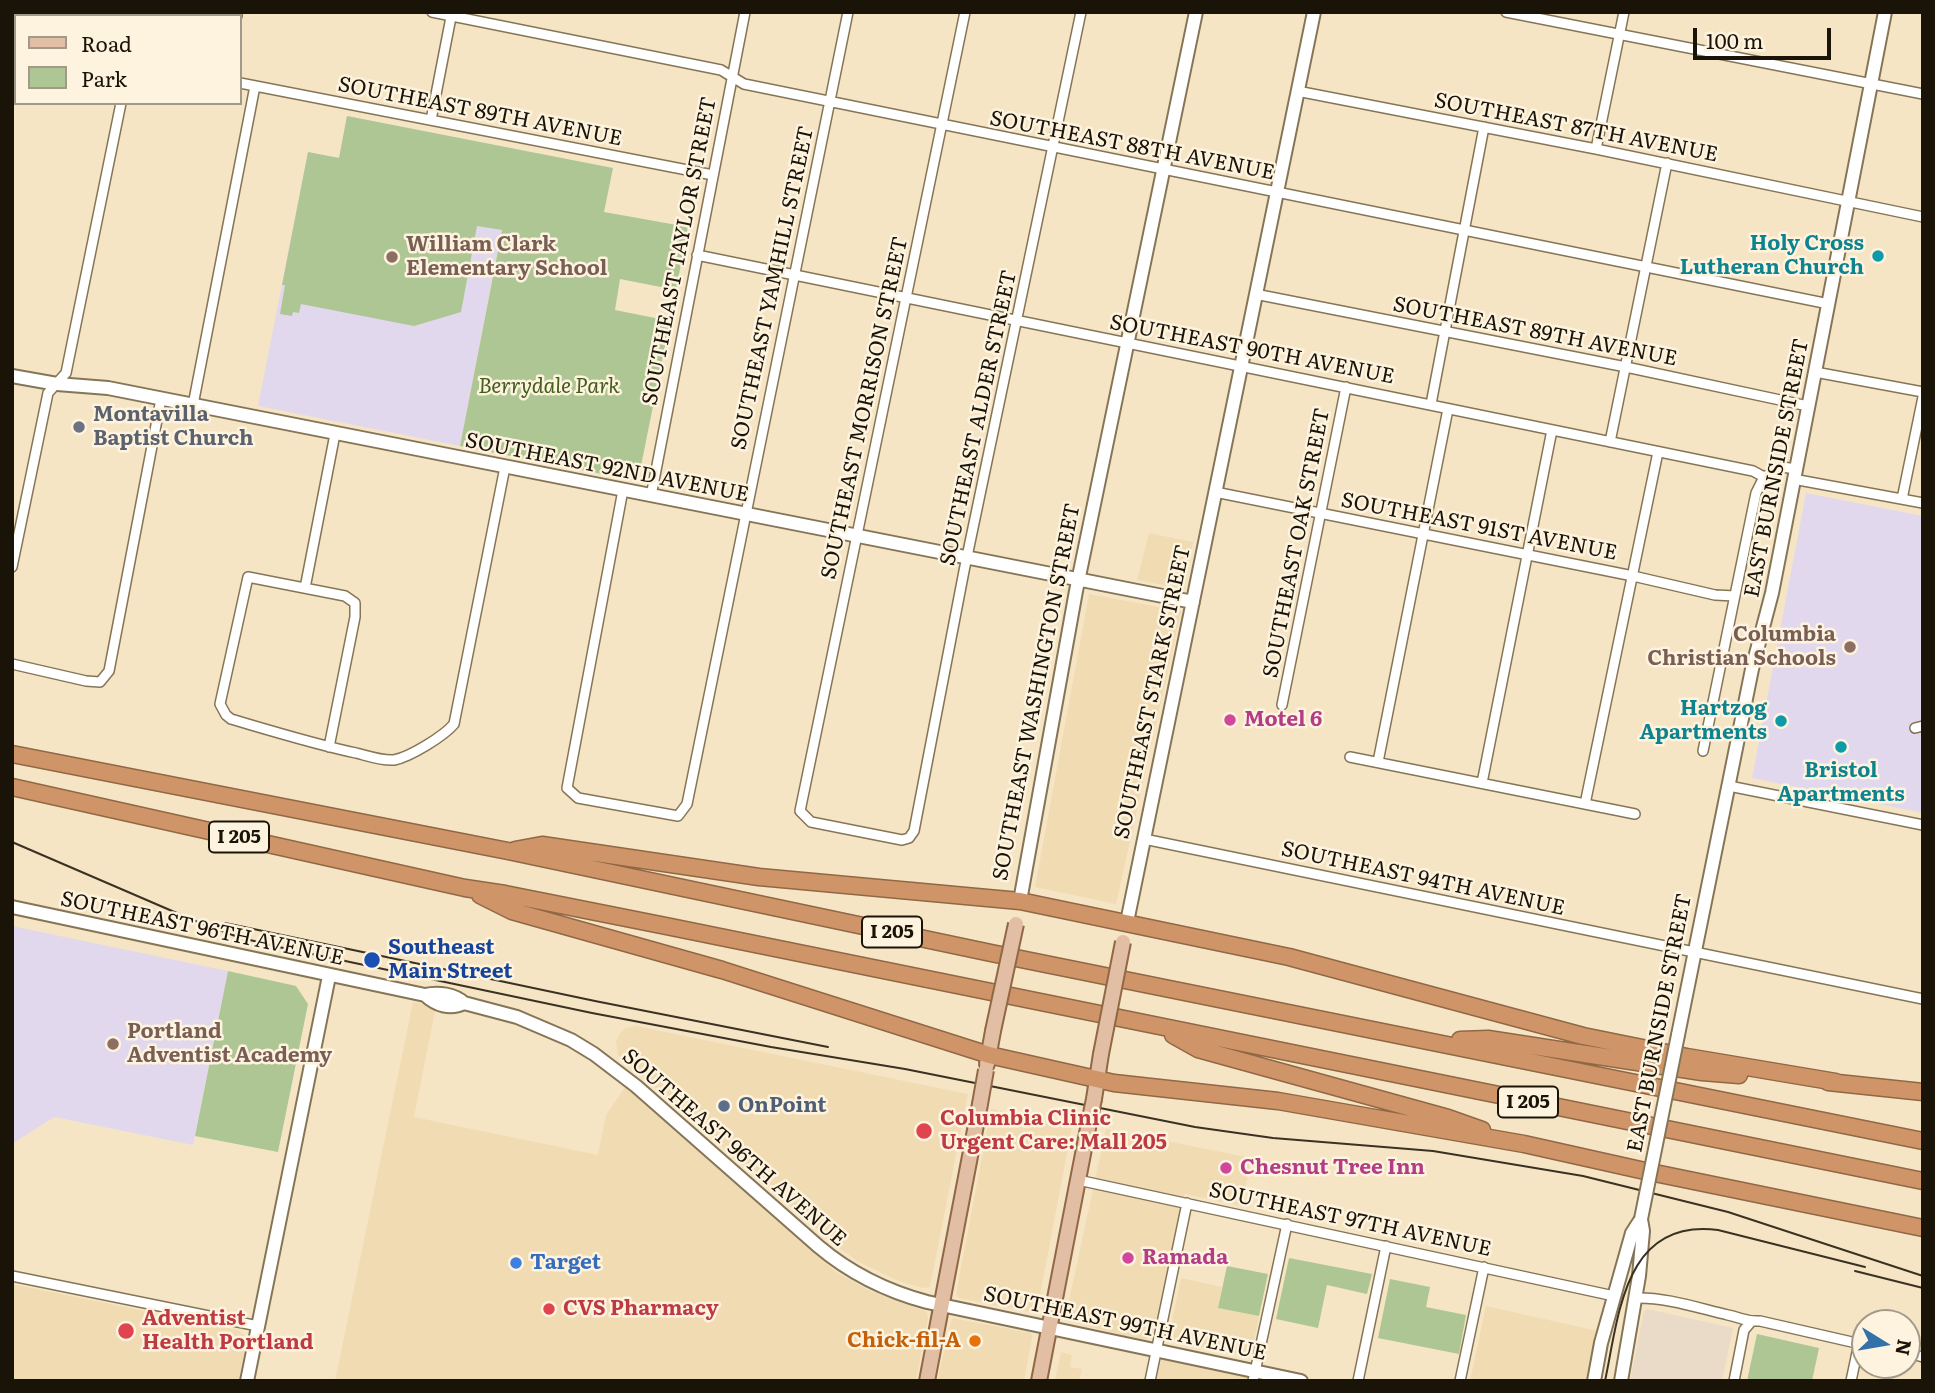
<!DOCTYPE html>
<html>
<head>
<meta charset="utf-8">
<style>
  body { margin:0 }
  #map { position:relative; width:1935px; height:1393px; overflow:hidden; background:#f6e5c4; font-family:Literata,serif }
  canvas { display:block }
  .frame { position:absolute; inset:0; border:14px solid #1a1408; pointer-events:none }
  .legend { position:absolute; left:14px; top:14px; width:228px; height:91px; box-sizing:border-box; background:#fdf3df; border:2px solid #a29a89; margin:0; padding:9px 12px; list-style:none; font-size:21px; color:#1a1408 }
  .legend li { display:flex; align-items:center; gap:14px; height:35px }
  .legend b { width:35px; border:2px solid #a29a89 }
  .north { position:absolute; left:1851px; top:1309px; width:70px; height:70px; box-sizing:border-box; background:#fdf3df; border:2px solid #a29a89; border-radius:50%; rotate:101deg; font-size:19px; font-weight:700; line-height:28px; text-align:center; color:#1a1408 }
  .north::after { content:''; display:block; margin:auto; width:24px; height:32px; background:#3272a9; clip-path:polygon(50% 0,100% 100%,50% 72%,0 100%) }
  .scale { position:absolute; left:1693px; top:28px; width:138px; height:32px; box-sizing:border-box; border:4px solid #1a1408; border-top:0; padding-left:9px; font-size:21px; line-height:24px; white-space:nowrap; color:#1a1408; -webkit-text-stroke:5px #fdf3df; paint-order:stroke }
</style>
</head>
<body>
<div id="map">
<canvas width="1935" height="1393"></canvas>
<div class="frame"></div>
<ul class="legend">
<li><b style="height:9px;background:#e2bfa4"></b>Road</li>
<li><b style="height:19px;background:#adc694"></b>Park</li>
</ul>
<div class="north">N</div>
<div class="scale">100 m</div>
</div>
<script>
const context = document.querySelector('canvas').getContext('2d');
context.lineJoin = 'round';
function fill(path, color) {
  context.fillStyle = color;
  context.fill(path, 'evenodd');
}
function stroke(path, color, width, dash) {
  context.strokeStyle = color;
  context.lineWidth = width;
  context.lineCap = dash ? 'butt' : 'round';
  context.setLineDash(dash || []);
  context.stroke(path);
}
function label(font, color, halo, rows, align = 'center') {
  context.font = font + ' Literata,serif';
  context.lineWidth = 5;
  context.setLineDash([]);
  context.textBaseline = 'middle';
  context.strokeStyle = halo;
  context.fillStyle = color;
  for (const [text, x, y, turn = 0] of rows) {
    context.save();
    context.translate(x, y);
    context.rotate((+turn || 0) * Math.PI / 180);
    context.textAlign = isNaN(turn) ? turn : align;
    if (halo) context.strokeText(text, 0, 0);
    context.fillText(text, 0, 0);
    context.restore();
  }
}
fill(new Path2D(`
  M1149 533 1193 542 1184 589 1137 580Z
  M1089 594 1181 611 1116 904 1035 887Z
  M413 1002 436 1006 414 1117 598 1155 606 1115 625 1087 836 1272 870 1291 927 1312 928 1319 916 1381H335Z
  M636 1026 968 1094 930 1287 922 1288 896 1280 857 1261 834 1244 618 1055 616 1041 620 1033 626 1028Z
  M991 1109 1072 1127 1037 1311 1035 1313 959 1298 956 1294Z
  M1106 1129 1251 1158 1242 1206 1184 1194 1157 1318 1152 1336 1144 1340 1067 1321 1065 1319Z
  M1181 1278 1222 1287 1218 1308 1259 1316 1251 1356 1168 1340Z
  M12 1284 238 1330 245 1336 246 1342 239 1381H12Z
  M1486 1306 1602 1332 1591 1381H1470Z
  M952 1318 1031 1333 1032 1337 1024 1381H937Z
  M1061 1352 1072 1355 1070 1367 1082 1369 1079 1381H1055Z
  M1162 1357 1249 1378 1248 1381H1156Z`), '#f1dbb3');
fill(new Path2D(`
  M1647 1309 1733 1328 1722 1381H1630L1644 1311Z`), '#eadac8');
fill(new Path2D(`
  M347 116 517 150 460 446 258 406 308 152 339 158Z
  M1806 493 1923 516V813L1752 778Z
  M12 926 228 971 193 1145 54 1117 12 1144Z`), '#e1d8ed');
fill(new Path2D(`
  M347 116 613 168 604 212 688 227 676 290 620 279 615 310 670 321 638 481 460 446 502 230 477 226 461 312 414 326 301 304 299 313 293 312 292 316 280 314 285 285H282L308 152 339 158Z
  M228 971 296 986 308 1004 278 1152 195 1136Z
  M1289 1258 1372 1274 1367 1294 1327 1285 1318 1328 1276 1319Z
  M1227 1266 1268 1274 1259 1316 1218 1308Z
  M1390 1279 1430 1287 1426 1307 1466 1315 1459 1354 1378 1338Z
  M1757 1334 1819 1348 1812 1381H1747Z`), '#adc694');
const street = new Path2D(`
  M432 12 721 70 744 84 1829 304
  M965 12 800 811 811 822 902 840 909 838 914 831 964 571 1081 12
  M1506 12 1923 94
  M237 16V12
  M12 42H16
  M240 83 713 175
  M1297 91 1596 149 1923 217
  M431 120 452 12
  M1596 149 1624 12
  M697 255 1753 471 1764 477
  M1255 294 1626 367 1808 406
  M1815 372 1923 392
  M1431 404 1484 127
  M193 405 255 86
  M1610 442 1667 163
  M1764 477 1783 467 1795 469
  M1793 479 1923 503
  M623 490 567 788 578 798 678 816 687 804 848 12
  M1215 492 1633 576 1715 595 1735 596
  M651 496 745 12
  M1902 499 1923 397
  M12 567 48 393 66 373 121 103
  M305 588 335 434
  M12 664 86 681 100 682 109 671 161 399
  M1282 705 1346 387
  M1915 728 1923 726
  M329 747 355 617V603L345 596 248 577 220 704 226 715 231 719C272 731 314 744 356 753 368 756 382 761 394 760 410 757 444 736 454 724L505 467
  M1703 751 1756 493 1764 477
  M1350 757 1635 814
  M1378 762 1448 409
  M1482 783 1552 430
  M1729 786 1923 825
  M1585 804 1658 452
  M1144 839 1923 999
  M1078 1180 1614 1296
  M12 1276 258 1326
  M1635 1298C1666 1297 1698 1308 1728 1315 1742 1318 1746 1322 1760 1321L1865 1345
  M1907 1353 1923 1357
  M1150 1381 1187 1203
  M1253 1381 1287 1224
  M1358 1381 1386 1246
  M1460 1381 1484 1267
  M1734 1381 1744 1330 1750 1323
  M1851 1381 1859 1343`);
const secondary = new Path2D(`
  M12 376 57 384 108 388 1193 602
  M1020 901 1076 591 1196 12
  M12 907 425 995C438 992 454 994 464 1003L517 1017 571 1040 594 1054 636 1086 818 1246C851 1274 886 1291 927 1302L1301 1381
  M1127 922 1314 12
  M425 995C436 1005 450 1010 464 1003
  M1678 1035 1752 669 1772 593 1885 12
  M247 1381 329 976
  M1594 1381 1601 1343 1632 1233 1641 1219
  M1621 1381 1639 1276 1643 1231 1641 1219`);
const primary = new Path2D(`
  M987 1064 993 1031
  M1094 1099 1101 1054
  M927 1381 980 1104
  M1039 1381 1089 1123`);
const highway = new Path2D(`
  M12 754 508 851 991 953 1923 1141
  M12 787 465 888 505 894 666 926 1923 1181
  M515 850 542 845 759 877 1020 901 1289 957 1583 1036 1687 1057 1836 1082
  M480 895 512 911 722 970 989 1055 1114 1083 1278 1101 1524 1144 1645 1171 1923 1228
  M1173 1035 1198 1049 1448 1118 1482 1130
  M1460 1040 1488 1039 1702 1072 1739 1075
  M1828 1082 1923 1092`);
stroke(street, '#857557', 12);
stroke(secondary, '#857557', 16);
stroke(primary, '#906846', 18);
stroke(highway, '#906846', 19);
stroke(street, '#fff', 9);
stroke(secondary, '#fff', 12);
stroke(primary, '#e2bfa4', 14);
stroke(highway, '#cf9568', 16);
stroke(new Path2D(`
  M12 842 200 923 238 937 274 946 592 1013 771 1047 905 1069 1195 1127 1273 1138 1433 1151 1583 1176 1728 1212 1923 1276
  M225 923 595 1001 828 1047
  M1855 1271 1923 1288
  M1605 1381C1619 1315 1624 1218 1718 1230L1865 1267`), '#393122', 2);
const secondaryBridge = new Path2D(`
  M1641 1219 1678 1035`);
const primaryBridge = new Path2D(`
  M993 1031 1016 924
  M1101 1054 1123 942
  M980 1104 986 1070
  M1089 1123 1094 1099`);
stroke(secondaryBridge, '#857557', 16, []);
stroke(primaryBridge, '#906846', 18, []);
stroke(secondaryBridge, '#fff', 12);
stroke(primaryBridge, '#e2bfa4', 14);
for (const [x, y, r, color] of [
  [1878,256,7,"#0f9aa8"],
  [392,257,7,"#8d6e63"],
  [79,427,7,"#6b7280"],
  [1850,647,7,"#8d6e63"],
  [1230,720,7,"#d1479c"],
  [1781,721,7,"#0f9aa8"],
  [1841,747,7,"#0f9aa8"],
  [372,960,9,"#1a4fb4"],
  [113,1044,7,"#8d6e63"],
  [724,1106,7,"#5c6f8a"],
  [924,1131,9,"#e0444e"],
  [1226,1168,7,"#d1479c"],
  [1128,1258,7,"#d1479c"],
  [516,1263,7,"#3f7fe0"],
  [549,1309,7,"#e0444e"],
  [126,1331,9,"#e0444e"],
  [975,1341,7,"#e8710a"]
]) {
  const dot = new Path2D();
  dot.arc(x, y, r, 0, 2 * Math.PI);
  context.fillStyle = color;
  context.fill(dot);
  stroke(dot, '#fdf3df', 2.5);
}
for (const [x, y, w] of [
  [239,837,60],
  [892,932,60],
  [1528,1102,60]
]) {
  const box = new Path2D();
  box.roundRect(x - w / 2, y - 15.5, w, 31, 5);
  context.fillStyle = '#fdf3df';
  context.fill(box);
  stroke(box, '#1a1408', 2);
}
label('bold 19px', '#1a1408', null, [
  ["I 205",239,837],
  ["I 205",892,932],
  ["I 205",1528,1102]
]);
label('21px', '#1a1408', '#fdf3df', [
  ["SOUTHEAST 89TH AVENUE",480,112,11],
  ["SOUTHEAST 87TH AVENUE",1576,128,11],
  ["SOUTHEAST 88TH AVENUE",1132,146,11],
  ["SOUTHEAST TAYLOR STREET",680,251,-79],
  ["SOUTHEAST YAMHILL STREET",773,288,-78],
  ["SOUTHEAST 89TH AVENUE",1535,332,11],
  ["SOUTHEAST 90TH AVENUE",1252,350,11],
  ["SOUTHEAST MORRISON STREET",865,408,-78],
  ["SOUTHEAST ALDER STREET",979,418,-78],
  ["SOUTHEAST 92ND AVENUE",607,468,11],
  ["EAST BURNSIDE STREET",1777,468,-79],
  ["SOUTHEAST 91ST AVENUE",1479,527,11],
  ["SOUTHEAST OAK STREET",1297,543,-79],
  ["SOUTHEAST WASHINGTON STREET",1037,692,-79],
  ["SOUTHEAST STARK STREET",1153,692,-78],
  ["SOUTHEAST 94TH AVENUE",1423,879,12],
  ["SOUTHEAST 96TH AVENUE",202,929,12],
  ["EAST BURNSIDE STREET",1660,1023,-79],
  ["SOUTHEAST 96TH AVENUE",734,1148,41],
  ["SOUTHEAST 97TH AVENUE",1350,1220,12],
  ["SOUTHEAST 99TH AVENUE",1125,1324,12]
]);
label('bold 21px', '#0d838f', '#fdf3df', [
  ["Holy Cross",1864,244],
  ["Lutheran Church",1864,268],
  ["Hartzog",1767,709],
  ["Apartments",1767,733],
  ["Bristol",1841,771,"center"],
  ["Apartments",1841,795,"center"]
], 'right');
label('bold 21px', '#785e54', '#fdf3df', [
  ["William Clark",406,245],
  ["Elementary School",406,269],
  ["Columbia",1836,635,"right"],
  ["Christian Schools",1836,659,"right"],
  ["Portland",127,1032],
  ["Adventist Academy",127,1056]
], 'left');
label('italic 21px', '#415e1b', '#fdf3df', [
  ["Berrydale Park",549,387]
]);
label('bold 21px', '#5b616d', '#fdf3df', [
  ["Montavilla",93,415],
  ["Baptist Church",93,439]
], 'left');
label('bold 21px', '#b23c85', '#fdf3df', [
  ["Motel 6",1244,720],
  ["Chesnut Tree Inn",1240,1168],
  ["Ramada",1142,1258]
], 'left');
label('bold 21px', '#164399', '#fdf3df', [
  ["Southeast",388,948],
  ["Main Street",388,972]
], 'left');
label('bold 21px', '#4e5e75', '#fdf3df', [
  ["OnPoint",738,1106]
], 'left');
label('bold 21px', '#be3a42', '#fdf3df', [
  ["Columbia Clinic",940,1119],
  ["Urgent Care: Mall 205",940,1143],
  ["CVS Pharmacy",563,1309],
  ["Adventist",142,1319],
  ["Health Portland",142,1343]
], 'left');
label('bold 21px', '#366cbe', '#fdf3df', [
  ["Target",530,1263]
], 'left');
label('bold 21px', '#c56008', '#fdf3df', [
  ["Chick-fil-A",961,1341]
], 'right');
</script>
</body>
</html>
